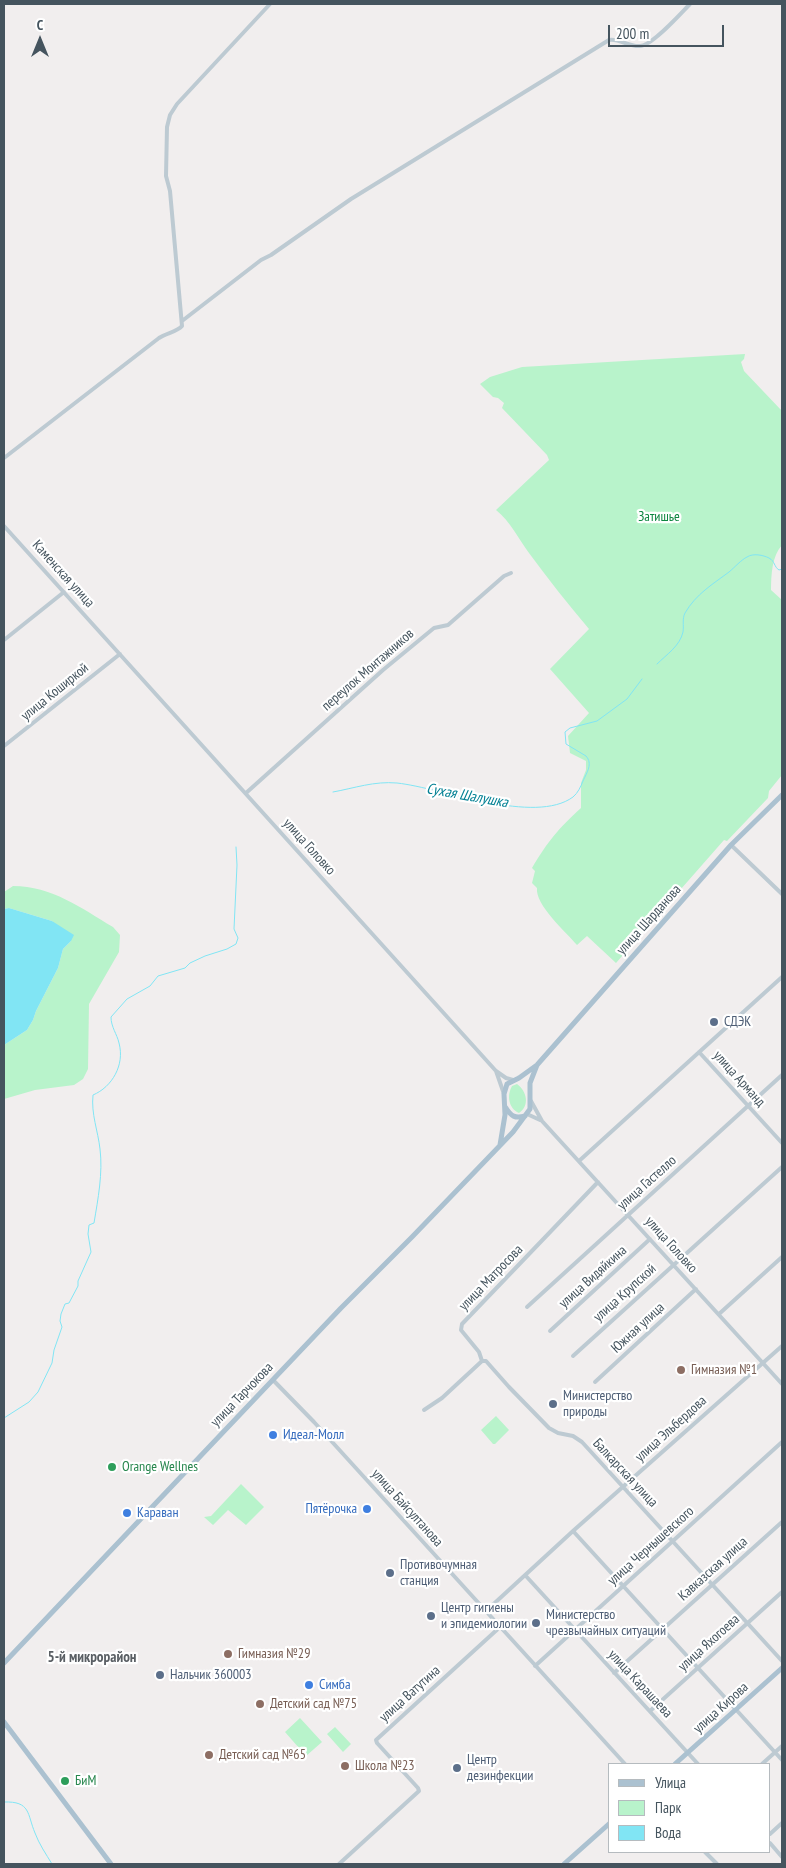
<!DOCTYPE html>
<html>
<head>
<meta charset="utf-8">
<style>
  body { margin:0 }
  #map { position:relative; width:786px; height:1868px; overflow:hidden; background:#f1eeee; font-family:"PT Sans Narrow",sans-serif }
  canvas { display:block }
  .frame { position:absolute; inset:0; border:5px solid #45545e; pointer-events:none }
  .legend { position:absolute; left:608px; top:1763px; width:162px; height:90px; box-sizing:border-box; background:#fff; border:1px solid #b5bbbf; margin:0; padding:6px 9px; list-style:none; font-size:15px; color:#45545e }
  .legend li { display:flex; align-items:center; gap:10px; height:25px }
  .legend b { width:25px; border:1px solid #b5bbbf }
  .north { position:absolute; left:15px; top:15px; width:50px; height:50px; -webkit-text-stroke:4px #fff; paint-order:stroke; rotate:0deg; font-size:14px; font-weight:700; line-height:20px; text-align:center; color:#45545e }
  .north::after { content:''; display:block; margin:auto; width:18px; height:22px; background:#45545e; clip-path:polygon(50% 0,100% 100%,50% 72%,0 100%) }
  .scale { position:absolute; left:608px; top:25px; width:116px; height:22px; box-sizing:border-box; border:2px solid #45545e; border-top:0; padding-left:6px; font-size:15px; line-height:18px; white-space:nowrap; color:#45545e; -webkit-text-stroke:4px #fff; paint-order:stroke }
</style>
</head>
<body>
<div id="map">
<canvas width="786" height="1868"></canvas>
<div class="frame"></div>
<ul class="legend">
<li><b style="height:6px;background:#abc1d0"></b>Улица</li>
<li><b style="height:14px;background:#b8f3cb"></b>Парк</li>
<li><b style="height:14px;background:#81e5f4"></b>Вода</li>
</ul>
<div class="north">С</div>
<div class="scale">200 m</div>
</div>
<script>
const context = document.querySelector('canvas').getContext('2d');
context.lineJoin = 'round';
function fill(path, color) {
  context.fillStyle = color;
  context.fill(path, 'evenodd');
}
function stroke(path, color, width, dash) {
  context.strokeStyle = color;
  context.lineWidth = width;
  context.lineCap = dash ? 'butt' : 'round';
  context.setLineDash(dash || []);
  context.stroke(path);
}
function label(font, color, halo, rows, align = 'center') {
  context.font = font + ' "PT Sans Narrow",sans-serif';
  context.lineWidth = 4.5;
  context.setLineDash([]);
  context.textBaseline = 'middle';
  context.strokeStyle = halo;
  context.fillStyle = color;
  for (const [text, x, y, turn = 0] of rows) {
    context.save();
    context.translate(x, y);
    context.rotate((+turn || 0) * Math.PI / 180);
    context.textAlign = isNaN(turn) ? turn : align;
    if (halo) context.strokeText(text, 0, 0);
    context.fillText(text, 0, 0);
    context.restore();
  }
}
fill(new Path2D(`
  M745 354 744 359 741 362 744 371 782 411V545C772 556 771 575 771 590L782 600V775L769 791 768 798 727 841 724 840 616 963 587 936 577 945C566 932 535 905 537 888L532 883 535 871 532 868C548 841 558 829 581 808V783L586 770V761L570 753 568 736 589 713 550 669 589 629C568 604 548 579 529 553 518 538 510 521 496 510L549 460 547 455 502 408 504 403 498 398 493 397 480 384 490 377 522 367Z
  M13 886C52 886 81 908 113 927L120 935 119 952 89 1004 88 1069 83 1079 74 1085 35 1090 4 1099V1045L27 1030 33 1020 36 1011 58 968 63 949 71 941 52 921 9 908 4 909V892Z
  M517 1084C527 1091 530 1106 519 1113 508 1108 507 1095 512 1086Z
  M496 1416 509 1430 495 1444H493L481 1430Z
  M241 1484 264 1507 246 1525 228 1510 213 1525 204 1517 211 1516Z
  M300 1718 322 1742 306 1756 285 1732Z
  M335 1727 351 1744 343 1752 327 1734Z`), '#b8f3cb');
fill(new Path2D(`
  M9 908 52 921 74 935 71 941 63 949 58 968 36 1011 33 1020 27 1030 4 1045V909Z`), '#81e5f4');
stroke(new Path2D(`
  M657 664C666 655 680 646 683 632 684 625 682 619 685 613 696 594 713 584 729 572 735 567 741 560 747 557 753 553 763 555 769 558 775 561 774 567 779 570L782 569
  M333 792C355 788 374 781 397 783 442 788 535 825 573 797 578 793 581 786 583 781 587 772 593 764 586 756L566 744 565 732 570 728 597 721 627 699 642 679
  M4 1418 29 1402 38 1392 52 1363 54 1350 62 1327 60 1321 61 1314 65 1304 69 1303 78 1286V1281L91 1252 88 1234 89 1225 94 1223C98 1199 103 1173 100 1149 98 1131 91 1114 93 1095 112 1087 125 1065 119 1043 117 1034 111 1027 111 1017L127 999 150 986 158 976 185 968 190 963 205 956 227 949 236 944 238 938 234 929 237 865 236 847
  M4 1802C31 1801 27 1814 35 1833 39 1844 46 1854 52 1864`), '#81e5f4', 1);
stroke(new Path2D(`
  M182 321 261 260 271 255 351 199 609 40C619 38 629 47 640 46 652 46 681 13 690 4
  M4 458 159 338C166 333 177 332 182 326L170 191 166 176 167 127 170 115 177 104 270 4
  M4 526 496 1071 506 1078 513 1080
  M4 640 64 592
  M4 746 120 654
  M246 793 383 670 434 628 448 625 504 576 511 573
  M731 845 782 894
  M699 1052 782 1143
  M496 1071 504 1094
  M531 1101 542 1121 782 1384
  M527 1114 540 1120
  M579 1161 782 977
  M527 1307 782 1075
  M719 1314 782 1257
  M550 1331 650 1239
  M573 1356 782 1167
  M482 1361H486L509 1387 549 1428 558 1433 573 1436 582 1442 782 1661
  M273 1380 314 1422 625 1764
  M595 1382 696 1289
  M424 1410 442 1398 482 1361 479 1352 461 1330 462 1324 598 1182
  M573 1531 782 1760
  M525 1575 698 1764
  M486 1611 573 1531 782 1346
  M535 1666 782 1442
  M614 1673 782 1522
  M650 1711 782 1592
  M762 1764 782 1746
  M770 1834 782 1823
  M770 1843 782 1857
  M705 1852 717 1864
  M339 1864 419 1791 418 1788 377 1743 376 1740 500 1627`), '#bdcad2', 4);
stroke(new Path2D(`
  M506 1108C511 1116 515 1119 525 1116
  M500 1145 505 1115 504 1094 507 1084 519 1078 537 1065 731 845 782 795
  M4 1663 341 1308 412 1237 513 1132 530 1109V1083L537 1065
  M4 1722 111 1864
  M675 1764 782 1668
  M564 1864 610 1823`), '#abc1d0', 5);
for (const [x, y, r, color] of [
  [714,1022,5,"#5c6f8a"],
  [681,1370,5,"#8d6e63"],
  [553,1404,5,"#5c6f8a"],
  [273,1435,5,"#3f7fe0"],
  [112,1467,5,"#2e9e5b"],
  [367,1509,5,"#3f7fe0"],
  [127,1513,5,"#3f7fe0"],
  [390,1573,5,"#5c6f8a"],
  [431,1616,5,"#5c6f8a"],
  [536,1623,5,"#5c6f8a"],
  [228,1654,5,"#8d6e63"],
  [160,1675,5,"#5c6f8a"],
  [309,1685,5,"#3f7fe0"],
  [260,1704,5,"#8d6e63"],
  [209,1755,5,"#8d6e63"],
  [345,1766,5,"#8d6e63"],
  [457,1768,5,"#5c6f8a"],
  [65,1781,5,"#2e9e5b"]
]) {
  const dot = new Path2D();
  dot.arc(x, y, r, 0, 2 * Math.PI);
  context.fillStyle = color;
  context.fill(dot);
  stroke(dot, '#fff', 2);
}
label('14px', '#0e8641', '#fff', [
  ["Затишье",659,517]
]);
label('14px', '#45545e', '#fff', [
  ["Каменская улица",63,574,48],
  ["переулок Монтажников",368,670,-41],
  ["улица Коширкой",55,692,-39],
  ["улица Головко",309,847,48],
  ["улица Шарданова",649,920,-48],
  ["улица Арманд",739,1079,48],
  ["улица Гастелло",647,1183,-42],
  ["улица Головко",671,1245,48],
  ["улица Видяйкина",593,1277,-42],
  ["улица Матросова",491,1278,-46],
  ["улица Крупской",625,1293,-42],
  ["Южная улица",638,1328,-43],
  ["улица Тарчокова",242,1395,-46],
  ["улица Эльбердова",671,1429,-42],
  ["Балкарская улица",625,1473,47],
  ["улица Байсултанова",407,1508,48],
  ["улица Чернышевского",651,1546,-42],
  ["Кавказская улица",713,1569,-42],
  ["улица Яхогоева",709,1643,-42],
  ["улица Карашаева",640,1684,47],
  ["улица Ватутина",410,1694,-42],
  ["улица Кирова",721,1708,-42]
]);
label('14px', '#4e5e75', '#fff', [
  ["СДЭК",724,1022],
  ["Министерство",563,1396],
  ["природы",563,1412],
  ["Противочумная",400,1565],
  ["станция",400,1581],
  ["Центр гигиены",441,1608],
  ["и эпидемиологии",441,1624],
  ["Министерство",546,1615],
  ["чрезвычайных ситуаций",546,1631],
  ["Нальчик 360003",170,1675],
  ["Центр",467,1760],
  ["дезинфекции",467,1776]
], 'left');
label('14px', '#785e54', '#fff', [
  ["Гимназия №1",691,1370],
  ["Гимназия №29",238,1654],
  ["Детский сад №75",270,1704],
  ["Детский сад №65",219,1755],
  ["Школа №23",355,1766]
], 'left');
label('14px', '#366cbe', '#fff', [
  ["Идеал-Молл",283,1435],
  ["Пятёрочка",357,1509,"right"],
  ["Караван",137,1513],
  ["Симба",319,1685]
], 'left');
label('14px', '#27864d', '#fff', [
  ["Orange Wellnes",122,1467],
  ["БиМ",75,1781]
], 'left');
label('italic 15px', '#038194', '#fff', [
  ["Сухая Шалушка",467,796,10]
]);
label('bold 15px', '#5a5f64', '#fff', [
  ["5-й микрорайон",92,1658]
]);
</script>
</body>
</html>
